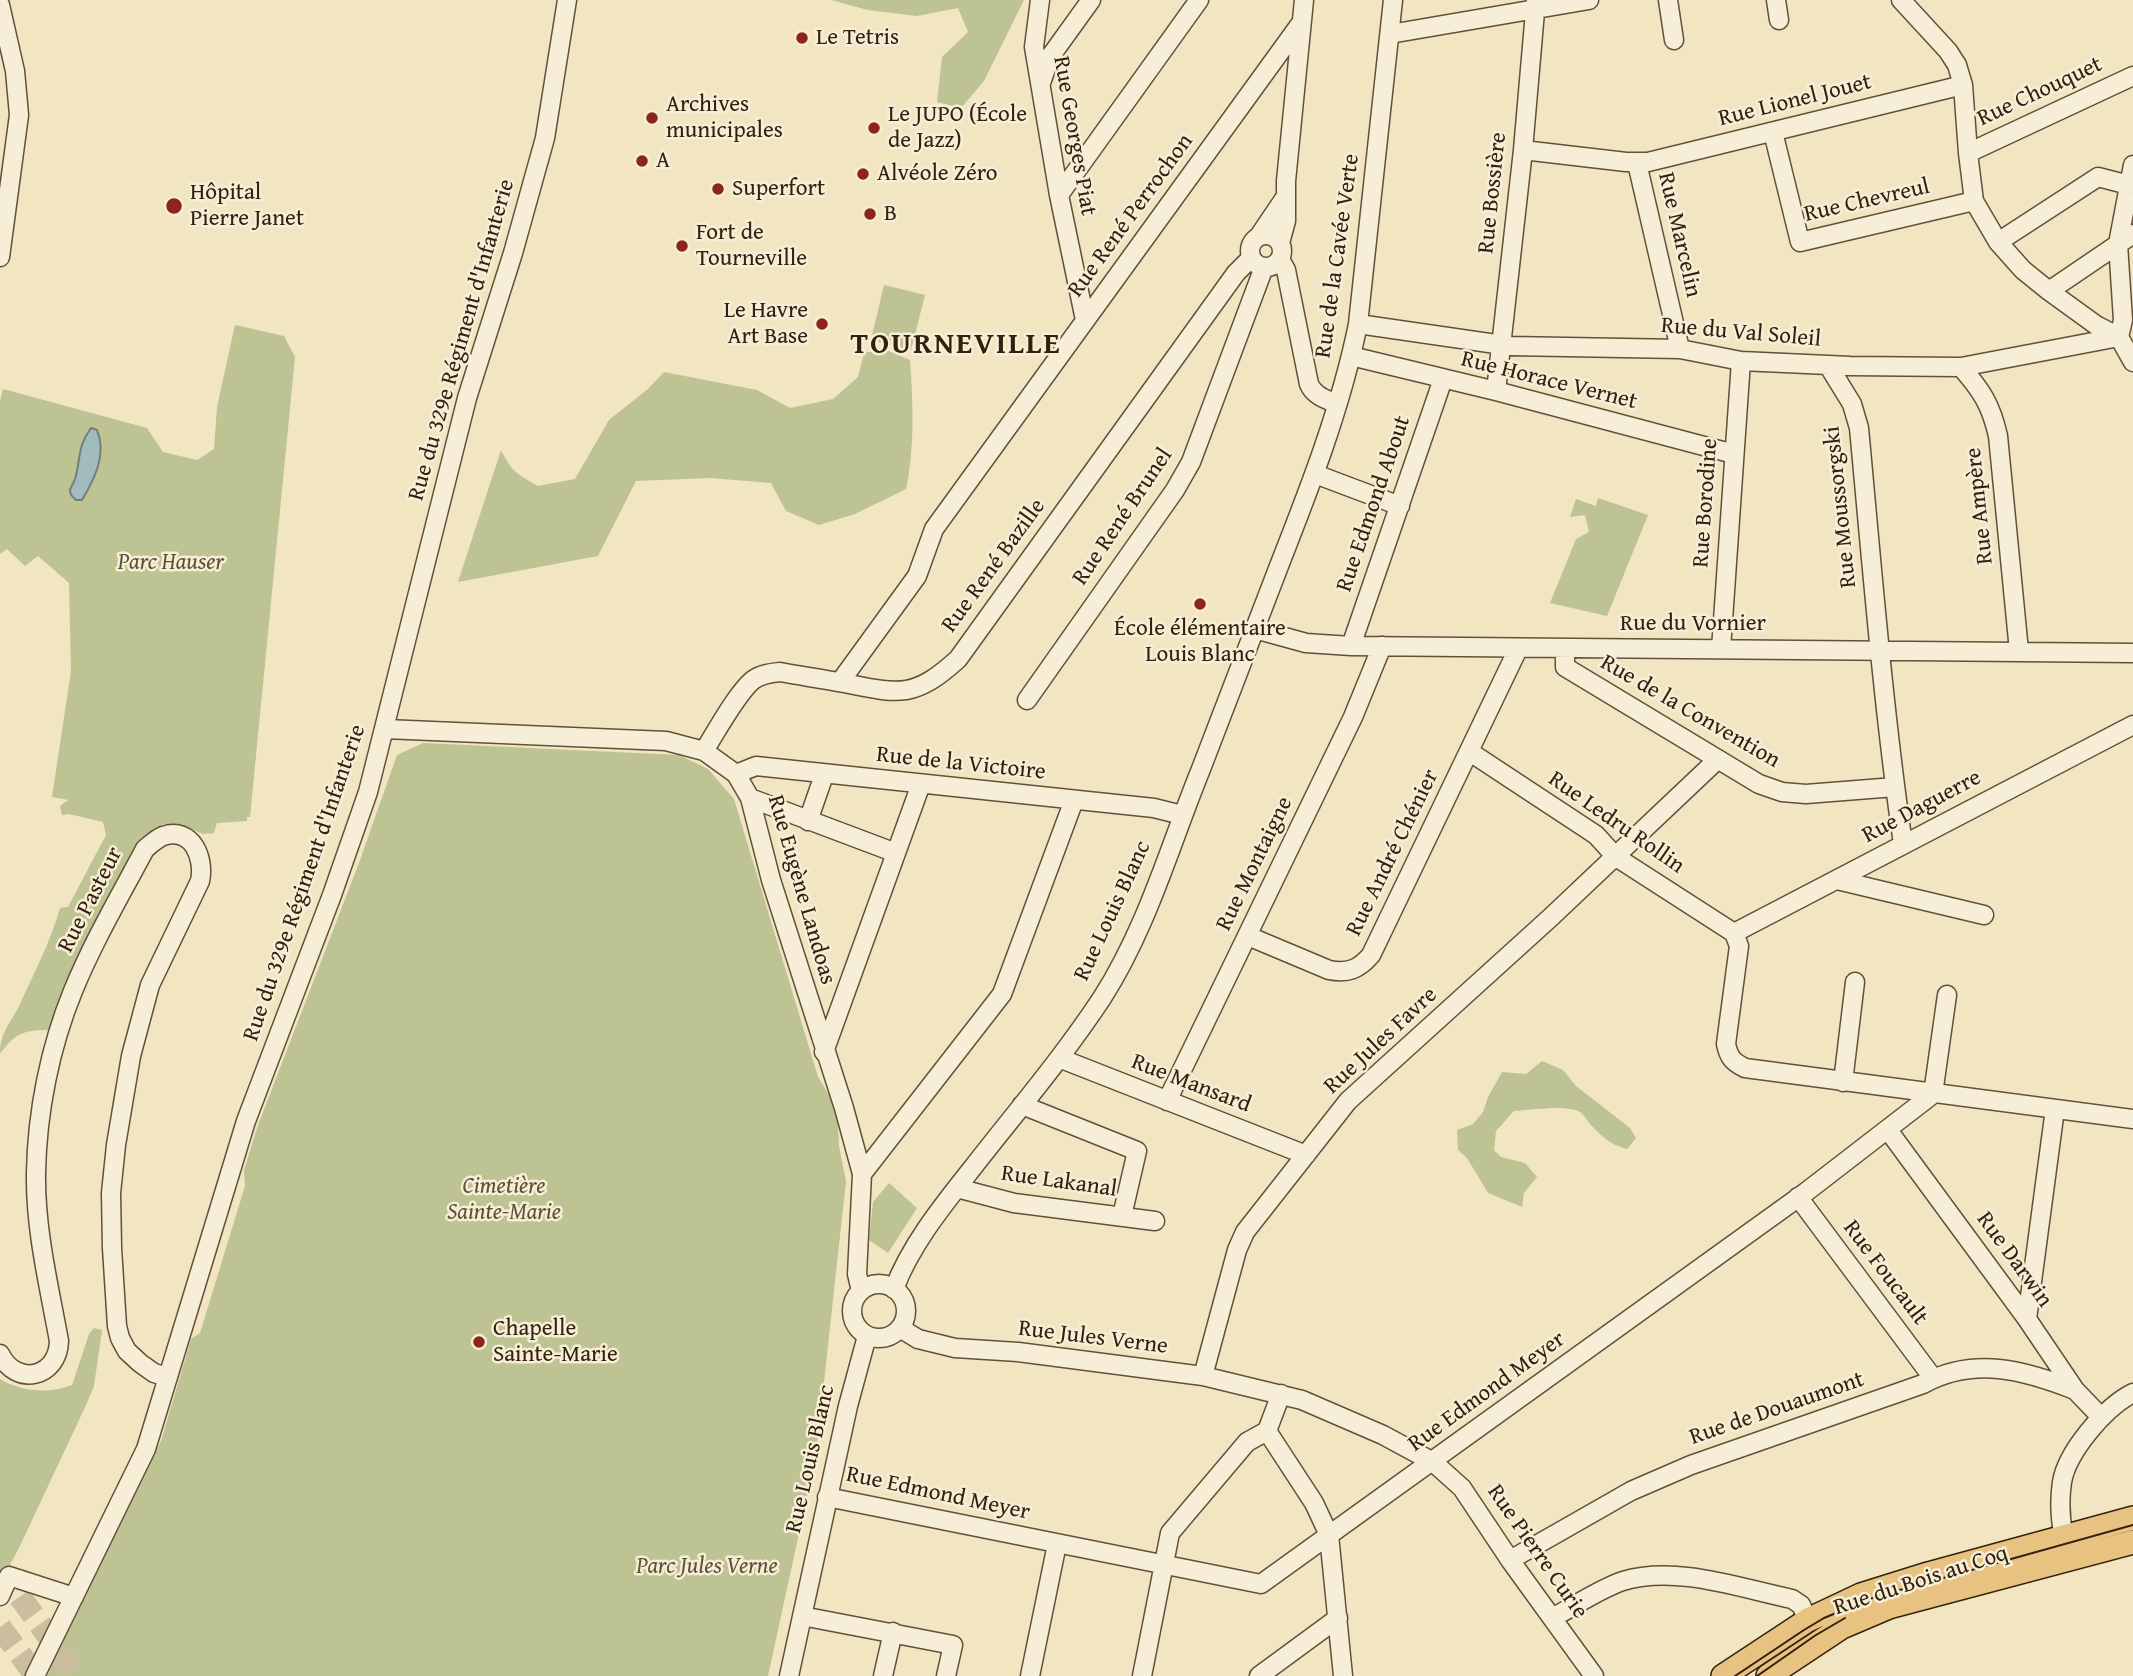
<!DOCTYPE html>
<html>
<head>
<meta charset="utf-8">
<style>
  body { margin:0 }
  canvas { display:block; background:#f1e5c2 }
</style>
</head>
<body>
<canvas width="2133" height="1676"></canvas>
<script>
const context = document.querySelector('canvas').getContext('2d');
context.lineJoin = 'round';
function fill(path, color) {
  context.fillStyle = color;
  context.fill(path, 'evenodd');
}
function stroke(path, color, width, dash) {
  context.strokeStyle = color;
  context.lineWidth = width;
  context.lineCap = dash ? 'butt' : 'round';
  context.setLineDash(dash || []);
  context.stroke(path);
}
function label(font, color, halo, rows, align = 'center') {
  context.font = font + ' "Gentium Book Plus",serif';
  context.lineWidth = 5;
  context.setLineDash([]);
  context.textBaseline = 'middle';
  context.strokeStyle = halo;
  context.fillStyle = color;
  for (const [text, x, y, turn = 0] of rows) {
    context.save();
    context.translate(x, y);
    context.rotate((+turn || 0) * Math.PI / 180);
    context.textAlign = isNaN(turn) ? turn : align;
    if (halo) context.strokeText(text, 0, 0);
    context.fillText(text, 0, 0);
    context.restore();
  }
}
fill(new Path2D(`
  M831 0H1024L984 81 961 108 937 102 942 57 968 32 958 8 917 16 868 10Z
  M884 285 925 295 911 350 871 340Z
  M235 325 284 336 295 357 250 817H247V821L217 823 214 833 203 834 179 824H163L143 839 125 872 51 1030C24 1030 16 1032 0 1054 0 1032 11 1023 20 1004 34 973 51 941 60 908L68 907 106 835 103 822 69 814 62 815 60 806 68 800 52 797 71 671 69 583 38 556 25 566 7 549 0 554V401L3 389 147 428 163 452 197 460 214 449 217 407Z
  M884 349 910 360C913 403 915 447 906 489L855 514 819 525 786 511 771 483 710 478 636 481 598 556 458 582 501 450C512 472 517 474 538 486L575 479 609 420 648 389 664 372 757 390 790 408 833 399 858 377 864 353Z
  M1598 498 1648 515 1607 616 1550 603 1576 539 1589 532 1585 515 1570 517 1576 499 1596 506Z
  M423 743 679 755 708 769 734 799 818 1077 837 1108 839 1146 846 1181 816 1455 768 1676H47L161 1441 191 1339 200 1333 245 1186 244 1170 258 1125 359 863 397 755Z
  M1542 1061 1563 1070 1576 1086 1630 1128 1636 1138 1627 1149C1611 1145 1602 1137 1591 1125 1588 1121 1584 1115 1580 1112 1568 1104 1530 1110 1514 1111L1496 1131 1494 1150 1501 1157 1525 1163 1537 1177 1524 1193 1522 1207 1488 1193 1467 1158 1458 1150 1457 1130 1473 1124 1483 1112 1488 1097 1502 1072 1526 1074Z
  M889 1183 917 1208 888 1253 869 1240 873 1202Z
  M94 1328 102 1330 94 1386 87 1403 19 1548 11 1563 0 1572V1379C22 1392 49 1394 72 1385L89 1334Z`), '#bdc392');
const water = new Path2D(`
  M91 428 97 430C107 454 95 478 82 500H76C72 496 70 495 70 490 71 486 74 483 75 479 81 458 77 447 91 428Z`);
fill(water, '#a1bcbf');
stroke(water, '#757e78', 2);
stroke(new Path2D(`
  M0 1569 77 1676
  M0 1627 36 1676`), '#cbbe9e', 23, [23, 11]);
const minor = new Path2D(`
  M1040 0 1034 47 1059 195 1085 320
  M1668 0 1674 40
  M1776 0 1779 20
  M1901 0 1948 51 1957 65 1963 85 1968 153 1974 201 1998 242 2023 270 2049 291 2096 325 2119 337 2133 362
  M0 5 15 71 19 115 0 257
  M1390 34 1589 0
  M1041 83 1050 57 1091 0
  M1773 132 1800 242 1974 201
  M1523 150 1626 162H1648L1963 85
  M1968 153 2133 76
  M1637 163 1680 349
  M1059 195 1199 0
  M1250 251a16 16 0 1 1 32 0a16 16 0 1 1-32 0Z
  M1259 236 1286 196
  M1998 242 2098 177 2129 185
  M1280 243 1286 221V181L1304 0
  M1280 259 1286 270 1309 384C1314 396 1326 399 1337 404
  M2049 291 2133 234
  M1358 324 1510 346 1680 349 1741 361 1850 366 1961 367 2119 337
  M2119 337 2123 320 2118 244 2133 165
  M1351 356 1496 391 1734 454
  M1828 365 1852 404 1859 428C1872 567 1883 706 1903 844
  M1961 367C1982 391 1991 405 1998 436L2019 651
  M1496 391 1523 150 1536 0
  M1315 474 1400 506
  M1255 629 1306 643 1351 646 2133 653
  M1351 646 1443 379
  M1565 648V667L1759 784 1782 792 1806 794 1895 787
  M1721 649 1741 361
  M840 682 917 576 934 529 1301 23
  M1027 700 1175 490 1191 462 1264 267
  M385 729 666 741 704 751 736 774 750 798 771 880 844 1108 862 1174 857 1274 861 1291
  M704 751C716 732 737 693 753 680 761 674 771 673 780 672 802 676 823 679 844 683 899 694 914 699 958 659L1236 273 1251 258
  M1470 752 1596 835 1616 857 1734 933
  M736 774 756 766 1154 808 1182 815
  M750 798 896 853
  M808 821 824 775
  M1837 880 1984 915
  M1734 933 1739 946 1726 1044C1729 1058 1733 1062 1745 1068L2133 1119
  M1734 933 2133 725
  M1248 936 1329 970C1348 974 1359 969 1371 955L1518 649
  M824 1052 921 784
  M1059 1058 1306 1155
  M1843 1082 1855 982
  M1933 1094 1947 995
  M1167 1101 1353 717 1382 646
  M1022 1105 1137 1151 1122 1216
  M1888 1130 2027 1319 2075 1390 2101 1417
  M862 1174 1002 994 1074 800
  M957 1188 1014 1203 1155 1221
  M1798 1197 1933 1378
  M852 1311a27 27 0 1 1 54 0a27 27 0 1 1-54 0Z
  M894 1289C911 1244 944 1204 974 1166 1017 1111 1063 1057 1102 998 1147 928 1170 845 1201 769 1227 702 1253 634 1279 566 1310 487 1341 408 1358 324L1393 0
  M2027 1319 2055 1109
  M900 1328 918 1339 955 1348 1018 1352 1203 1376 1302 1400 1383 1435 1433 1462 1462 1488 1510 1560 1594 1676
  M0 1354C16 1387 58 1378 59 1341 49 1286 35 1229 36 1173 37 1112 50 1047 73 991 93 942 120 896 145 849 151 844 156 839 163 836 192 826 205 858 200 881L150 985 131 1056 116 1145 111 1193 112 1248 117 1326 120 1338 127 1351 140 1363 154 1373 168 1377
  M1203 1376 1237 1250 1245 1232 1348 1101 1550 918 1717 760
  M1281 1394 1267 1431 1314 1503 1329 1535 1343 1676
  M827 1497 1261 1584 1806 1192 1933 1094
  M2064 1538C2060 1519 2059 1502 2062 1482 2067 1452 2105 1407 2133 1393
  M1510 1560 1631 1491 1691 1465 1923 1384C1974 1356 2024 1370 2075 1390
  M0 1596 9 1576 74 1597
  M802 1616 953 1645 946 1676
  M1552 1618C1573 1607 1601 1588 1623 1581 1676 1565 1739 1588 1792 1599L1801 1605 1808 1620
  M35 1676 146 1449 246 1121 332 895 368 792 467 398 513 253 545 138 567 0
  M789 1676 848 1406 867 1336
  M883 1676 893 1632
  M1030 1676 1057 1544
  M1142 1676 1170 1533 1247 1442 1267 1431
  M1259 1676 1338 1618`);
const major = new Path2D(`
  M1723 1676 1808 1620 1861 1595 1928 1574 2133 1518
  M1768 1676 1842 1627 1889 1607 2133 1542`);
stroke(minor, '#62513a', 21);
stroke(major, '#33200d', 26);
stroke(minor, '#f6eed7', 18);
stroke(major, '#e8c281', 23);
stroke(new Path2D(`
  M1735 1676 1804 1630 1824 1618 1875 1597 2133 1525
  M1757 1676 1816 1635 1845 1618`), '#33200d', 2);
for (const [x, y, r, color] of [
  [802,38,7,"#8f2418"],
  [652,118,7,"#8f2418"],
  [874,128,7,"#8f2418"],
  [642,161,7,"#8f2418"],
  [863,174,7,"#8f2418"],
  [718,189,7,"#8f2418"],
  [174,206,9,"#8f2418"],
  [870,214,7,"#8f2418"],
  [682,246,7,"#8f2418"],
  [822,324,7,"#8f2418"],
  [1200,604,7,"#8f2418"],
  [479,1342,7,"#8f2418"]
]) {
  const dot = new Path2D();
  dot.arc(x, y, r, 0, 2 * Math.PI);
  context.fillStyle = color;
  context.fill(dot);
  stroke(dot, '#f6eed7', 2.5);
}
label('23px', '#33200d', '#f6eed7', [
  ["Le Tetris",816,38],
  ["Archives",666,105],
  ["municipales",666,131],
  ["Le JUPO (École",888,115],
  ["de Jazz)",888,141],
  ["A",656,161],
  ["Alvéole Zéro",877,174],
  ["Superfort",732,189],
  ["Hôpital",190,193],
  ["Pierre Janet",190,219],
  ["B",884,214],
  ["Fort de",696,233],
  ["Tourneville",696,259],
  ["Le Havre",808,311,"right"],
  ["Art Base",808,337,"right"],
  ["École élémentaire",1200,629,"center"],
  ["Louis Blanc",1200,655,"center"],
  ["Chapelle",493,1329],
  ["Sainte-Marie",493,1355]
], 'left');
label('23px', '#33200d', '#f6eed7', [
  ["Rue Chouquet",2040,92,-25],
  ["Rue Lionel Jouet",1795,101,-14],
  ["Rue Georges Piat",1074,136,80],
  ["Rue Bossière",1493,193,-84],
  ["Rue Chevreul",1867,201,-13],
  ["Rue René Perrochon",1131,216,-54],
  ["Rue Marcelin",1679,235,77],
  ["Rue de la Cavée Verte",1338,256,-82],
  ["Rue du Val Soleil",1741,333,5],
  ["Rue du 329e Régiment d'Infanterie",462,340,-74],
  ["Rue Horace Vernet",1549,381,14],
  ["Rue Borodine",1706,503,-86],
  ["Rue Edmond About",1374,504,-71],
  ["Rue Ampère",1980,506,-96],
  ["Rue Moussorgski",1841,507,-96],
  ["Rue René Brunel",1123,517,-56],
  ["Rue René Bazille",994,566,-54],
  ["Rue du Vornier",1693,624],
  ["Rue de la Convention",1690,712,30],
  ["Rue de la Victoire",961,764,6],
  ["Rue Daguerre",1922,807,-28],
  ["Rue Ledru Rollin",1616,823,35],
  ["Rue André Chénier",1393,853,-64],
  ["Rue Montaigne",1255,864,-64],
  ["Rue du 329e Régiment d'Infanterie",305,883,-71],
  ["Rue Eugène Landoas",801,890,74],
  ["Rue Pasteur",91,900,-63],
  ["Rue Louis Blanc",1113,911,-65],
  ["Rue Jules Favre",1381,1041,-43],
  ["Rue Mansard",1191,1084,21],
  ["Rue Lakanal",1059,1182,8],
  ["Rue Darwin",2014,1260,54],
  ["Rue Foucault",1885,1273,53],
  ["Rue Jules Verne",1093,1338,7],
  ["Rue Edmond Meyer",1487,1392,-36],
  ["Rue de Douaumont",1777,1409,-19],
  ["Rue Louis Blanc",811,1459,-77],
  ["Rue Edmond Meyer",938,1494,12],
  ["Rue Pierre Curie",1537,1552,55],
  ["Rue du Bois au Coq",1921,1581,-18]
]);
label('italic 23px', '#5c5135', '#f6eed7', [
  ["Parc Hauser",171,563],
  ["Cimetière",504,1187],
  ["Sainte-Marie",504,1213],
  ["Parc Jules Verne",707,1567]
]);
context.letterSpacing = '2px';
label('bold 30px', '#33200d', '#f6eed7', [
  ["TOURNEVILLE",956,345]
]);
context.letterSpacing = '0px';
</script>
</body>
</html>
